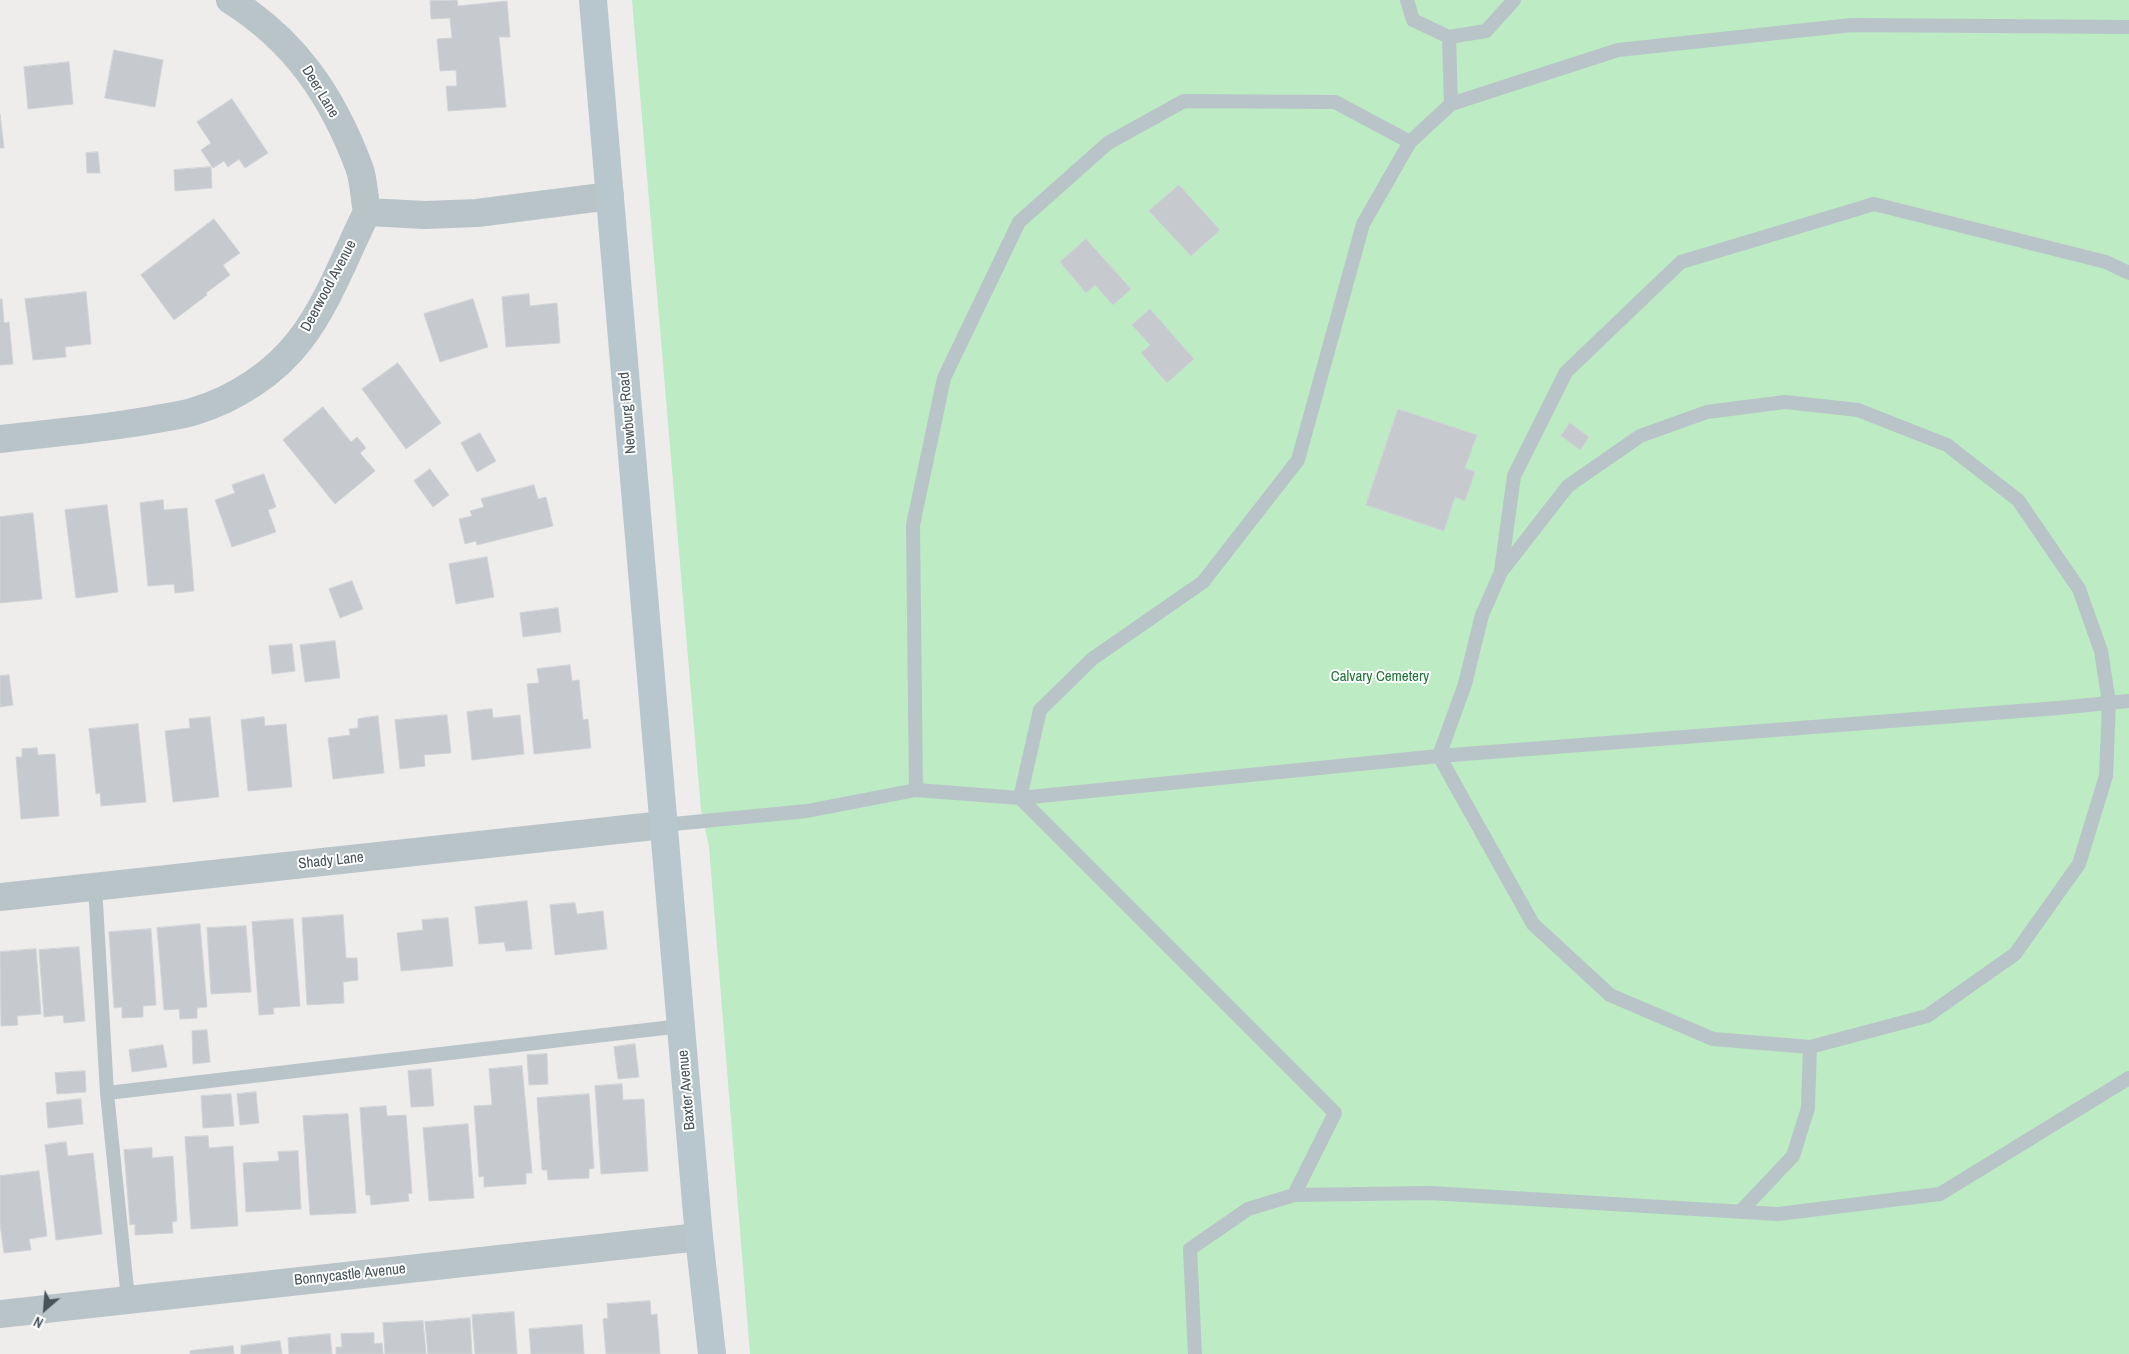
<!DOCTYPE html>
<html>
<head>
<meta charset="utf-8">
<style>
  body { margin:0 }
  #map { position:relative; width:2129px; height:1354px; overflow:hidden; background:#efecec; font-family:"Archivo Narrow",sans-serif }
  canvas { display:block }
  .north { position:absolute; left:20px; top:1284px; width:50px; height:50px; -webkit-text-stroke:4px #fff; paint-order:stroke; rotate:207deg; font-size:14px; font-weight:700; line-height:20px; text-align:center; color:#465358 }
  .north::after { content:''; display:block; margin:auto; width:18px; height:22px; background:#465358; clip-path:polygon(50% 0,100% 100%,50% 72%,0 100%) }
</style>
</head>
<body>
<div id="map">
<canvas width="2129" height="1354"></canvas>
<div class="north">N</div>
</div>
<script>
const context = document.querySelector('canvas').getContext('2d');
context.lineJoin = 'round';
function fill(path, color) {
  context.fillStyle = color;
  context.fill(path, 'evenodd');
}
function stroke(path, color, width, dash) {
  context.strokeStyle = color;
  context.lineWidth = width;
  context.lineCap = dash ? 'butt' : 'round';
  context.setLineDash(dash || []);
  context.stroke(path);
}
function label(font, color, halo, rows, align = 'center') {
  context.font = font + ' "Archivo Narrow",sans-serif';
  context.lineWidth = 4;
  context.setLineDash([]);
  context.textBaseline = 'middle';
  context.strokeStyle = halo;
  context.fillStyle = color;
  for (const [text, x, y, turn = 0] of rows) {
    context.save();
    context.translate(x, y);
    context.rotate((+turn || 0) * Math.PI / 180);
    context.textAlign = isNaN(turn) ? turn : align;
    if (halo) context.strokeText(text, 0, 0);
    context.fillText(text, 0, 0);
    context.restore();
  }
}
fill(new Path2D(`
  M632 0H2129V1354H750L709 847 701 810Z`), '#bcebc4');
const building = new Path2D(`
  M457 0 458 6 507 1 510 37H499L506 107 448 111 446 86H457L456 70 440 71 437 39 452 38 450 18 431 19 430 1Z
  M114 50 163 60 155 107 105 98Z
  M69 62 73 104 28 109 24 67Z
  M232 99 268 153 245 168 239 159 228 167 224 161 213 168 201 150 211 143 197 122Z
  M0 114 4 148H0Z
  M98 152 100 173H87L86 153Z
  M211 167 212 188 175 191 174 170Z
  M1179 185 1220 230 1191 256 1149 211Z
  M214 219 240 253 223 265 230 275 206 293 207 295 174 320 141 275Z
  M1086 239 1131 289 1113 305 1095 285 1086 293 1060 262Z
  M86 292 91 344 65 347 66 357 33 360 25 299Z
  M529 294 530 306 557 303 560 343 506 347 502 297Z
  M0 299H2L4 323 9 322 13 364 0 365Z
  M473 299 488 347 440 362 424 314Z
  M1150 309 1194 359 1167 383 1141 353 1150 345 1132 325Z
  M398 363 441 423 406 449 362 389Z
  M323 407 351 442 357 437 366 448 360 453 375 471 335 504 283 440Z
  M1398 409 1477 435 1465 468 1475 472 1465 501 1455 497 1444 531 1366 505Z
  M1570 423 1589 437 1580 450 1561 436Z
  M480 433 496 461 477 472 461 443Z
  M430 469 449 495 433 507 414 481Z
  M264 474 276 507 268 510 276 532 232 547 215 500 235 493 232 485Z
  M534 485 538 499 546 497 553 526 477 545 476 541 465 544 459 519 472 516 470 511 484 507 481 499Z
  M163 500 164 510 187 508 194 591 175 593 174 584 148 586 140 503Z
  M107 505 118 592 76 598 65 510Z
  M33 513 42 599 0 603V517Z
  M487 557 494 597 456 604 449 564Z
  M352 581 363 609 340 618 329 589Z
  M558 608 561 632 523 637 520 613Z
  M335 641 340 678 305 682 300 645Z
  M292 644 295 671 272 674 269 646Z
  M570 665 572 681 579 680 583 720 588 719 591 748 534 754 527 684 539 683 537 669Z
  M9 675 13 705 0 707V676Z
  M492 709 493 718 520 715 524 754 472 760 467 712Z
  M447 715 451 753 424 755 425 766 400 769 395 720Z
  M378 716 384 773 333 779 328 738 350 735 349 729 358 728V719Z
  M210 717 219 797 173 802 165 731 190 728 189 719Z
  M264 717 265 726 286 724 292 787 248 791 241 720Z
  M138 724 146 802 101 806 100 793 96 794 89 729Z
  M37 748 38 755 55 754 59 816 21 819 16 757H22V749Z
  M527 901 532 949 506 951 504 942 479 944 475 907Z
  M575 903 577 914 603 911 607 949 555 955 550 905Z
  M343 915 346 958H357L358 980 343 982 344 1003 307 1005 302 918Z
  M448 918 453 966 401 971 397 933 423 930 422 920Z
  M293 919 300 1006 273 1008 274 1014 259 1015 252 922Z
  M200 924 207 1007 197 1008V1018L180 1019 179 1009 164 1010 157 928Z
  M246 926 251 992 211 994 207 928Z
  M151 929 156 1005 143 1006V1017L122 1018V1007L114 1008 109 932Z
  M79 947 85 1021 64 1023 63 1015 44 1017 39 950Z
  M36 949 41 1014 17 1016 18 1025 1 1026 0 952Z
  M207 1030 210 1062 193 1064 192 1031Z
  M635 1044 639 1077 618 1079 614 1047Z
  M163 1045 167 1067 132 1072 129 1050Z
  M547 1054 548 1084 529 1085 527 1055Z
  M522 1066 532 1173H526V1184L484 1187V1176L479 1177 474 1106 492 1105 489 1069Z
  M431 1069 434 1106 411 1107 408 1071Z
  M85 1071 86 1092 57 1094 55 1073Z
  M622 1084 623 1100 644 1099 648 1171 601 1174 595 1086Z
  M256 1092 259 1123 240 1125 237 1094Z
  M231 1094 234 1126 203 1128 201 1096Z
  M589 1094 594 1168 589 1169V1178L548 1180 547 1170H542L537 1098Z
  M81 1099 83 1124 48 1128 46 1103Z
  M386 1106 387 1116 406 1115 412 1193 408 1194 409 1201 371 1205 370 1195H366L360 1108Z
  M348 1114 356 1213 310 1215 303 1116Z
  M468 1124 474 1198 429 1201 423 1128Z
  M208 1136 209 1148 233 1146 238 1226 191 1229 185 1137Z
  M66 1142 68 1156 93 1153 102 1234 56 1240 45 1145Z
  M152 1148V1158L173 1156 177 1221 172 1222 173 1233 135 1235V1224L130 1225 124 1150Z
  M298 1151 301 1209 246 1212 243 1163 279 1161 278 1152Z
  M39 1171 47 1236 29 1239 31 1250 4 1253 0 1223V1176Z
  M650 1301 651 1315 657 1314 660 1354H606L603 1319 608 1318 607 1304Z
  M514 1312 517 1354H475L472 1315Z
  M470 1318 472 1354H428L425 1322Z
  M423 1321 426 1354H385L383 1323Z
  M582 1325 584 1354H531L529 1329Z
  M374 1333V1344L382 1343 383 1354H336V1347H342L341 1334Z
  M330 1334 332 1354H289L288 1338Z
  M280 1341 282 1354H241V1346Z
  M233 1346 234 1354H190V1351Z`);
fill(building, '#c6cace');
stroke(building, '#d0d4d7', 1);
stroke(new Path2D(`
  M1407 0 1413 20 1449 37 1486 31 1514 0
  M2129 27 1852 25 1618 50 1451 104 1410 142 1363 224 1298 460 1203 582 1092 659 1040 710 1020 798 1439 756 2058 708 2129 701
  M1449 37 1451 104
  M1785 402 1858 410 1947 445 2018 500 2079 589 2101 651 2109 703 2106 776 2079 864 2015 954 1927 1016 1810 1047 1713 1039 1610 995 1533 924 1439 756 1465 684 1482 615 1501 572 1568 486 1640 436 1707 412Z
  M1501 571 1514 476 1566 372 1681 262 1874 204 2106 262 2129 273
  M916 790 913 525 944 378 1019 222 1108 143 1184 101 1335 102 1410 142
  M663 825 807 811 916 790 1020 798 1335 1113 1294 1195 1248 1209 1190 1249 1195 1354
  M95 886 107 1093
  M1294 1195 1430 1193 1778 1214 1940 1194 2129 1078
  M1740 1212 1793 1156 1808 1108 1810 1047
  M128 1299 107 1093 681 1026`), '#b8c4c8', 14);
stroke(new Path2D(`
  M230 0C295 41 332 95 359 167 364 180 364 197 367 212
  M367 212 425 215 477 213 610 196
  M0 439C50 433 101 429 151 420 165 417 181 416 195 411 235 399 275 373 300 340 329 302 346 254 367 212
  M0 897 663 825
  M0 1314 699 1237`), '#b8c4c8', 28);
stroke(new Path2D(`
  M593 0 699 1237 712 1354`), '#b8c7cd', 28);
label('15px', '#465358', '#fff', [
  ["Deer Lane",320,92,59],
  ["Deerwood Avenue",329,286,-62],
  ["Newburg Road",628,413,-95],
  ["Shady Lane",331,861,-6],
  ["Baxter Avenue",687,1090,-95],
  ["Bonnycastle Avenue",350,1275,-6]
]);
label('15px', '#1c7436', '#fff', [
  ["Calvary Cemetery",1380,677]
]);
</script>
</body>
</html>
